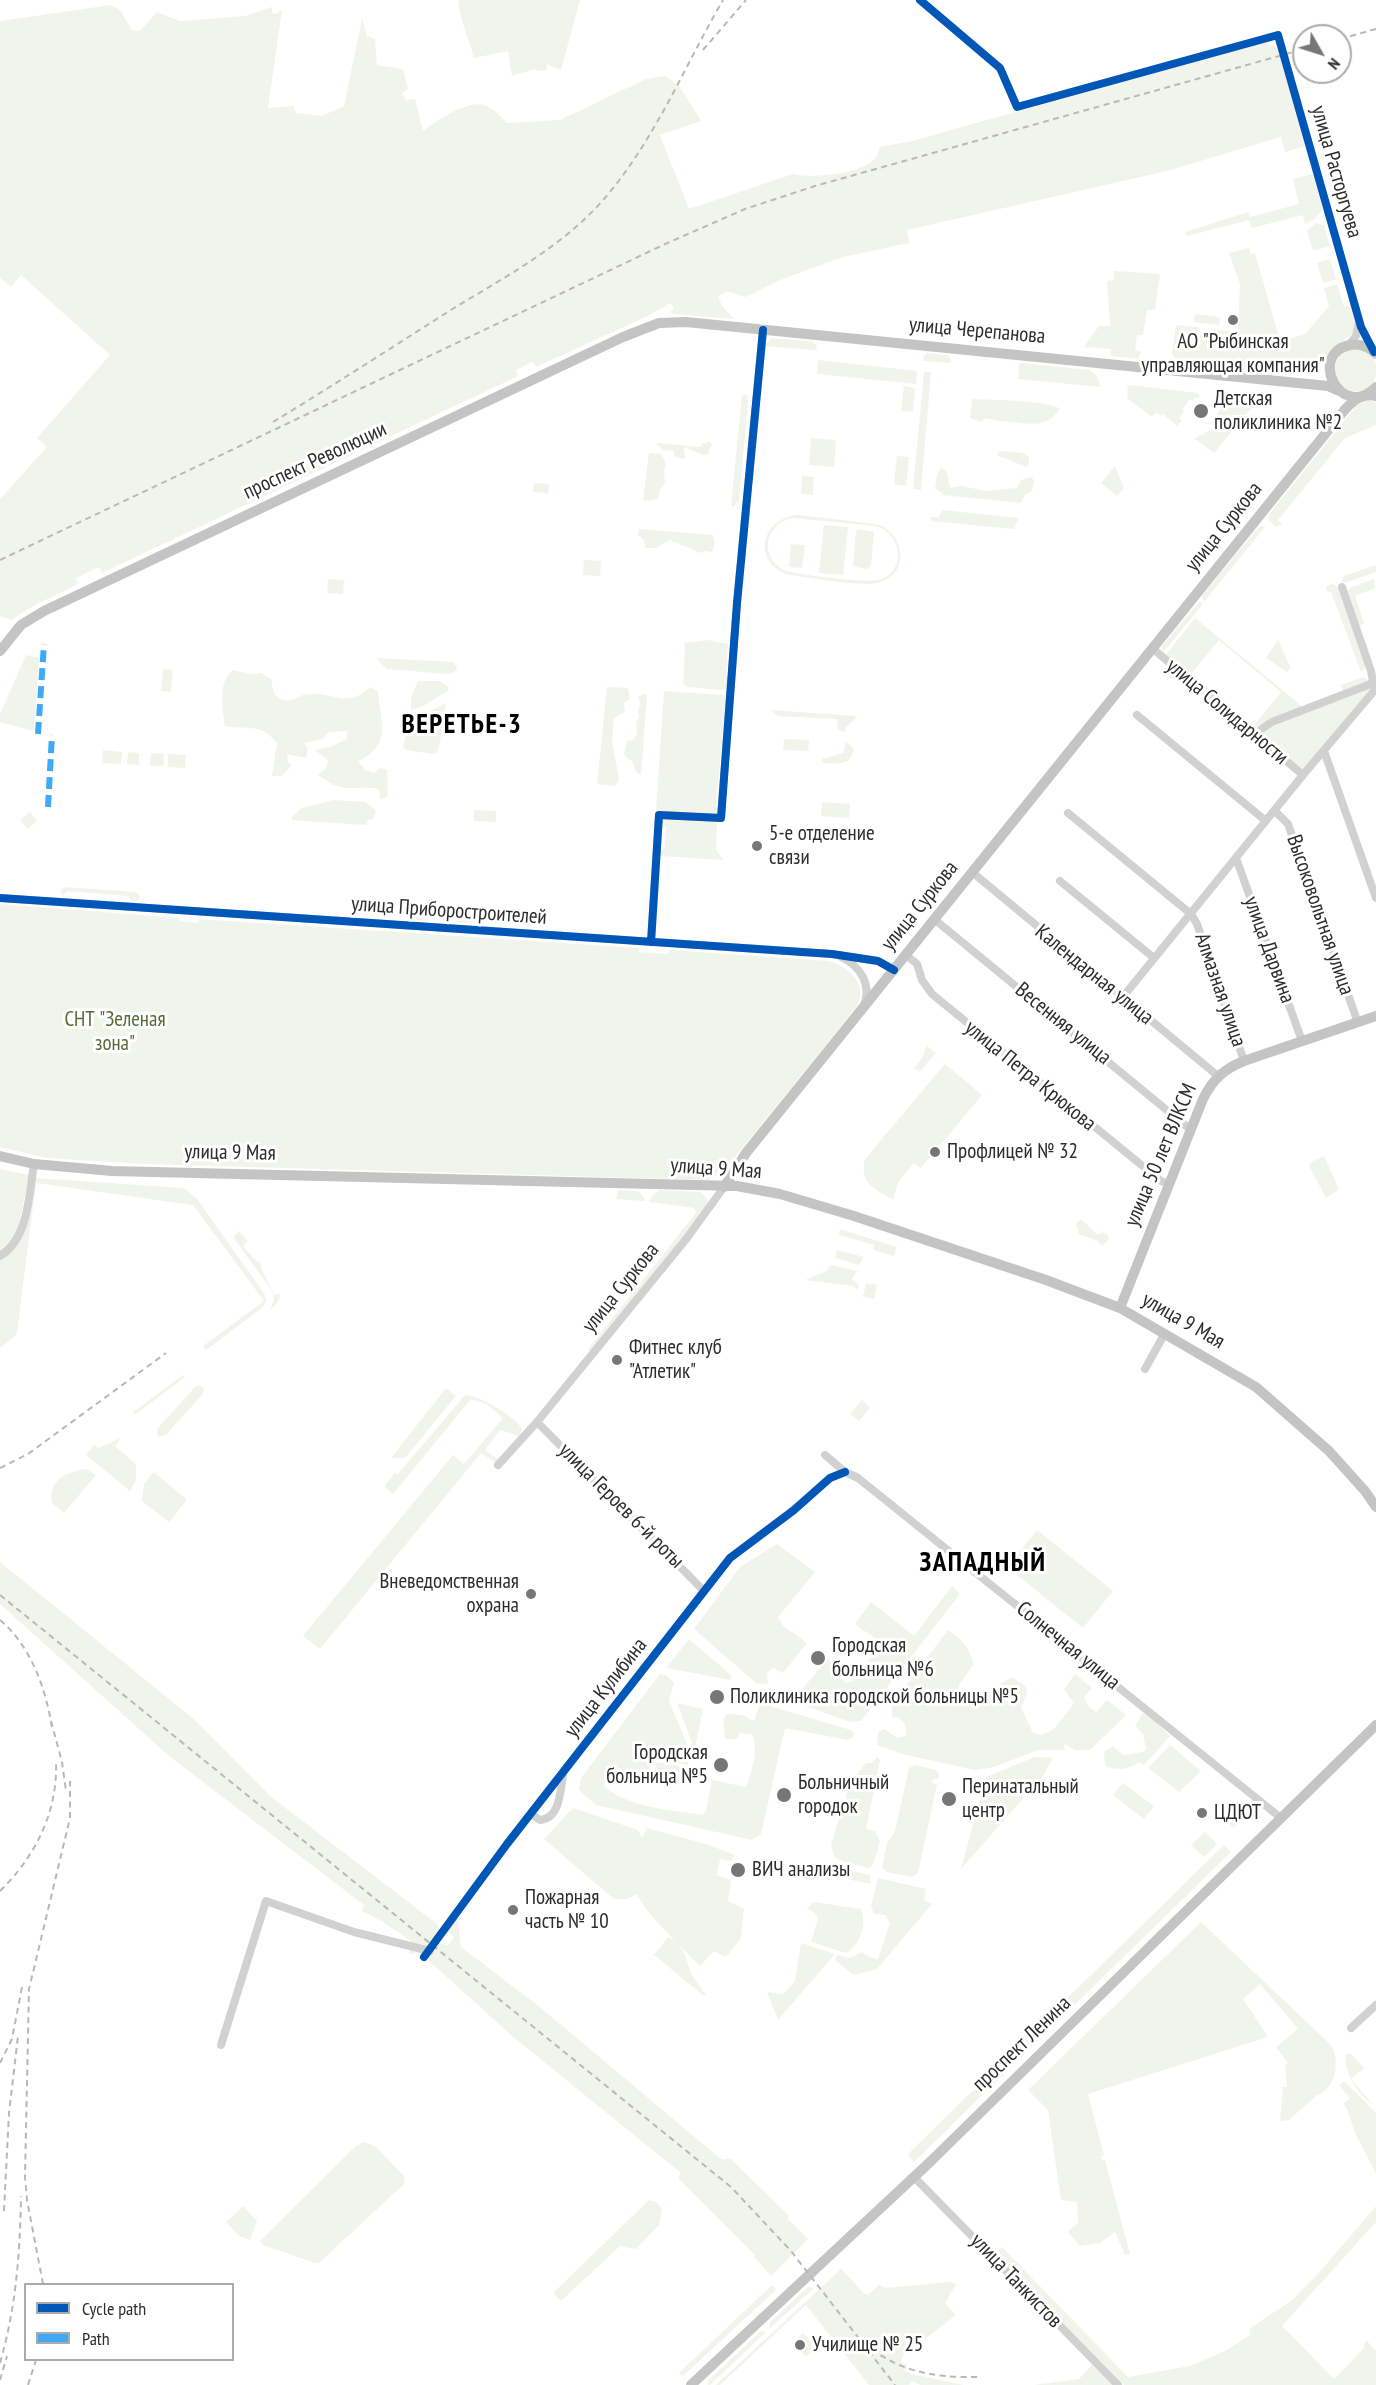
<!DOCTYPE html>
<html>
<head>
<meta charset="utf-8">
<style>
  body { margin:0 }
  #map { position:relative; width:1376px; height:2385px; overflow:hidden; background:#fff; font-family:"PT Sans Narrow",sans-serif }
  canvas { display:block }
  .legend { position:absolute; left:24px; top:2283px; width:210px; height:78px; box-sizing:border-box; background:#fff; border:2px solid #ababab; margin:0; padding:8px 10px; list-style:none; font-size:18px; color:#2c2c2c }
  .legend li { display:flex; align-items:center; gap:12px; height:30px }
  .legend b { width:30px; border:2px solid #ababab }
  .north { position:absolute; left:1292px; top:24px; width:60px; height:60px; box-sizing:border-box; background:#fff; border:2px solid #ababab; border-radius:50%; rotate:129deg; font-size:16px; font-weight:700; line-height:24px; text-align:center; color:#2c2c2c }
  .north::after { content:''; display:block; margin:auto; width:21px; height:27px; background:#767676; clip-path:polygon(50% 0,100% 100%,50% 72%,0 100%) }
</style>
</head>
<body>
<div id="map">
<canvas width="1376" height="2385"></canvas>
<ul class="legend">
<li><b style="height:8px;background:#0057b8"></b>Cycle path</li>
<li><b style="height:8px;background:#3fa9f5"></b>Path</li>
</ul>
<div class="north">N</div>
</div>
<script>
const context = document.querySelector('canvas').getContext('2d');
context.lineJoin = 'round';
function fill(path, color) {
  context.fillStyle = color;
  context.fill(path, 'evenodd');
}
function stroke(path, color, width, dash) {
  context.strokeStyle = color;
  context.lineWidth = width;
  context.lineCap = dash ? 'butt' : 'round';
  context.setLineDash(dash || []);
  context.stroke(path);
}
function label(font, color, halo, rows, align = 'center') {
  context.font = font + ' "PT Sans Narrow",sans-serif';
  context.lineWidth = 6;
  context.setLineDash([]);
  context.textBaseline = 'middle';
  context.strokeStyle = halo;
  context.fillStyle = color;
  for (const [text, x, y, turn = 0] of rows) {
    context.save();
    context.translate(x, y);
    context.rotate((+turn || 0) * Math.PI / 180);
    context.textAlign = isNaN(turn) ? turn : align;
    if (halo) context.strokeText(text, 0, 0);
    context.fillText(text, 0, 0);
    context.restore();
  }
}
fill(new Path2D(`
  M458 0H580L561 70 547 64 546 70 537 71 535 69 512 76 508 51 474 58C469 38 460 21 458 0Z
  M111 5 120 10 132 30 140 31 157 12 180 21 245 16 272 7V13L276 14 282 10 268 108 293 106 296 113 322 116 344 106 362 19 367 36 375 39 377 65 403 69 408 89 402 93 406 100 415 99 423 131C437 121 466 100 484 105 493 108 501 116 507 123L560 120 646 79 666 76 682 90 701 121 660 135 689 209 793 174C810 179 866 174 877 156 878 154 879 150 880 147L912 141 1265 42 1276 47 1279 53 1305 146 1285 152 1281 137 1167 171 907 230 909 243 843 257 780 280 745 297 727 291 718 296 722 306 734 319 672 314 671 311 674 308 670 303 648 316 536 367 533 362 516 370 518 376 102 573 99 567 76 578 78 584 33 606 11 620 0 616V499L47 447 37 438 110 355 21 275 11 287 0 278V21Z
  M1313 174 1323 210 1314 219 1305 224 1303 215 1252 228 1249 220 1187 236 1185 232 1248 212 1250 217 1299 204 1293 179Z
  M1316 223 1324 225 1330 246 1313 251 1307 231Z
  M1249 248 1251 254 1255 253 1280 341 1305 334 1329 306 1324 288 1337 284 1344 307 1351 305 1356 321 1353 334 1333 348 1320 367 1304 374 1180 364 1172 354 1176 325 1198 327V335L1213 336 1214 329 1238 332 1240 284 1229 253Z
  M1330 259 1336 279 1323 283 1317 263Z
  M1114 271 1160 274 1155 310H1147L1143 335H1137L1135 350 1141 352 1138 359 1111 356V349L1084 347 1099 326H1110L1107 281 1114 280Z
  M1195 314 1220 317 1219 325 1194 322Z
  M771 338 812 341 817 346 816 350 765 346Z
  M1335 370a21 21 0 1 1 42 0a21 21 0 1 1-42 0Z
  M927 353 948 355 951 359V363L923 361 924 356Z
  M818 360 917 371 916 384 817 374Z
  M1019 363 1090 370 1096 375 1101 387 1018 379Z
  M924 372H931L921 490 913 489Z
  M1128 385 1198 393 1200 398 1196 397 1192 401 1190 399 1182 410 1184 412 1179 418 1182 421 1177 426 1163 414 1161 416 1156 413 1152 417 1127 398Z
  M904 386 915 388 913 412 901 411Z
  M742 395H747L748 403 739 500 734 507 731 505Z
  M1229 395 1257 398V401L1214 453 1195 439C1204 432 1208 434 1218 423L1217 420 1220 416 1217 414Z
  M972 399C988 400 1051 400 1060 409 1047 428 1029 424 1011 422 1002 421 994 421 986 418L980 422 970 418Z
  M1366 400 1376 402V425L1345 438 1278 520 1282 524 1276 527 1268 520 1270 513 1357 405Z
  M811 438 836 440 834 467 809 465Z
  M708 441 713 445 710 447 708 455H703L685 447 684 451 686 457 683 459 674 456V451L663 450 656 443 700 447 702 443H707Z
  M999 451 1022 453 1029 457V464L1026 467 997 455Z
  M649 453 661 454 666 463 664 473 665 482 659 492 658 499 643 501Z
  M897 456 909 457 906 486 894 484Z
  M1115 466 1124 488 1117 496 1101 483Z
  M941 468 946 470 950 488 962 486 986 491 1017 488 1021 480 1031 477 1034 480 1032 491 1025 495 1021 503 943 495 942 492 935 489 937 475Z
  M802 476 814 477 813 495 801 494Z
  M534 483 549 484 548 493 533 492Z
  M942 510 1019 518 1013 529 931 521V517H939Z
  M799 515 875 524C906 531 911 576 877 583 860 587 809 577 789 575 750 563 761 517 799 515ZM794 518 875 526C900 532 908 567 882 579 871 584 797 575 784 570 758 556 765 522 794 518Z
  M824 525 848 527 843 575 819 573Z
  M1261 526 1265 527 1204 602 1202 596 1256 530Z
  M639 529 713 535 715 544 712 552 705 551 701 553 670 540 656 548H645L644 540 638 535Z
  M858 529 874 532 871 565 867 569 853 566 856 531Z
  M791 544 805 545 802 568 789 567Z
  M584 560 601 561 600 576 583 575Z
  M1376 565V572L1345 583 1342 581 1344 576Z
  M328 579 344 580 343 594 327 593Z
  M1374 579 1375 588 1355 596 1364 623 1359 626 1348 591 1352 587Z
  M1333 584 1340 589 1366 667 1361 672 1331 592H1328L1326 589 1328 585Z
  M1200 601 1203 604 1163 653 1162 646Z
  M1195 618 1304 708 1252 728 1164 657ZM1219 640 1281 692 1254 725 1191 674Z
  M708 640 728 644 726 674 728 677V686L723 690 687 687 683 683 685 646 683 643Z
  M1278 640 1291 668 1287 672 1266 658Z
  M26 655 39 658 34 731 0 722V714Z
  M376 658 454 662 457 669 453 673 448 674 387 669Z
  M163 669 173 670 171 692 161 691Z
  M233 670 249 674 261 673 271 679C273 687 272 696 281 699 291 704 298 695 308 694 333 691 346 710 370 687L378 691C380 721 393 745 358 761L365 770 374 773 381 768 387 770 388 795 384 799 379 798 380 792 376 788C348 786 343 794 318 775L326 768 328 760 315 750 330 747 347 739V731L328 732 323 739 304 743 308 748 306 758 287 754 288 762 292 765 282 776H272L277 743C259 721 246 731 225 726 222 710 218 680 233 670Z
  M1364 677 1371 682 1343 692 1341 685Z
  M418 681H439L449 687 448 691 423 706 411 710V698Z
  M607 687 628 688 630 699 624 703 625 712 614 718 612 741 619 779 615 786 597 784Z
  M1371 687V691L1303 772 1264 738 1262 734 1264 730Z
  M664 691 723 695 726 697 716 806 719 809 715 815 656 811Z
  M643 694 647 695 641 775 636 772C632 756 631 764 624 754L627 741 633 740 637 734 636 722 639 717 638 709 641 705 638 697Z
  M446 703 439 748 435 754 406 750 403 747 406 735 409 733 413 720Z
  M771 710 856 716 857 717 846 727 845 732 838 730 837 719 778 716Z
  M784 739 809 740 808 751 783 750Z
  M846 742 854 749C851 766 837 764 822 763V759L843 753Z
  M103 750 122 752 121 764 102 763Z
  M128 752 139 753V765L127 764Z
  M151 753 164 754 163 766H150Z
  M168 754 186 755 185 768 168 767Z
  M334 800 365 802 376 810 373 819 368 820 366 825 292 820V817L301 808Z
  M822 802 850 804 849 818 821 816Z
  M474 810 496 811V822L474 821Z
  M30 812 37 821 28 829 20 820Z
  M666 819 715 821 717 824 716 850 723 860 661 856V850L665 849 666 827 662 826V822Z
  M64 887 136 892 140 897 137 901H132L128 896 67 891 63 896 60 891Z
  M0 904 180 918V921L198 923 199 919 639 948V952L668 954 669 950 828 961C849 966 868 984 857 1006L723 1172 708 1180 145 1164 46 1158 0 1147Z
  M417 906 434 907 436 915 431 914 426 920H417L415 916Z
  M451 909 470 911 472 920 469 923 457 922 455 913 447 912Z
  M927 1046 936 1053 920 1072 914 1068 924 1055V1051Z
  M945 1064 982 1095 921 1168 914 1163 898 1182 893 1200C875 1189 859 1183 865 1159Z
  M1324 1156 1339 1189 1326 1198 1309 1166 1311 1162Z
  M0 1169 29 1175 17 1234 0 1253Z
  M35 1178 184 1188 197 1199 263 1292 266 1301 263 1307 206 1350 203 1346 264 1301 193 1205 36 1183 17 1332 15 1336 0 1348V1258L17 1241Z
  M618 1190C629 1191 643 1188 645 1201L616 1199Z
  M660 1190 701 1192 708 1201 706 1209 591 1351 588 1349 696 1213 695 1208 649 1202 653 1194Z
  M1081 1219 1098 1235 1102 1232 1108 1235 1109 1239 1102 1246 1098 1241 1079 1234 1076 1224Z
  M840 1229 897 1247 894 1256 873 1250 874 1245 839 1235Z
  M239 1231 248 1241 243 1246 255 1260 261 1263V1269L275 1295 280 1294 279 1300 269 1312 274 1301 273 1292 233 1237Z
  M837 1250 864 1257 859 1265 835 1258Z
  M831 1265 857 1271 852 1279 859 1285 857 1290 853 1286 805 1280 826 1271Z
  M866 1283 877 1285 874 1299 863 1297Z
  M183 1375 185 1377 136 1414 132 1413Z
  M200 1385 204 1389 202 1395 166 1435 158 1437 157 1429 195 1387Z
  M446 1388 456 1396 405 1458H391Z
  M465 1395C479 1395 515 1416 522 1429L519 1436 500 1430 485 1450 499 1460 496 1463 481 1453 320 1649 303 1636 453 1455 464 1464 503 1418 486 1404 471 1399 393 1494 384 1486 395 1473 398 1474Z
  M862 1400 870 1408 859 1421 850 1414Z
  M121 1438 115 1446 136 1464V1480L130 1491 86 1455 94 1445 98 1448Z
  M86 1469 96 1475 64 1513 52 1503C48 1481 65 1472 86 1469Z
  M154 1472 187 1500 169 1522 142 1501 144 1484Z
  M1037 1530 1113 1591 1083 1628 1007 1567Z
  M777 1544 815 1572 778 1617 783 1626 807 1643 783 1673 773 1668 767 1673 768 1684 756 1683 694 1629 740 1567Z
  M0 1562 195 1720 270 1796 437 1924 439 1929 435 1937 422 1954 418 1952 409 1954 411 1941 383 1922 362 1911 364 1905 169 1756 0 1604Z
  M952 1586 960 1594 861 1721 850 1722 797 1703 796 1696 828 1659 841 1670 840 1678 846 1683 852 1681 878 1648 879 1641 855 1624 871 1602 914 1636Z
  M948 1630C962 1639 969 1648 974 1664L959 1685 958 1695 973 1708 995 1687 1012 1677 1025 1686 1027 1693 1021 1708 1033 1733 1042 1735 1055 1728 1074 1703 1064 1689 1075 1674 1092 1688 1084 1697 1089 1707 1096 1712 1107 1700 1126 1715 1090 1750H1075L1064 1744 1065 1750H1038L994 1767 975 1770 902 1754 877 1745 878 1732 884 1729 897 1738 906 1736C907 1728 905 1722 898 1717L892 1718V1704Z
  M689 1639 731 1675V1680L666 1668Z
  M660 1674 667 1676 674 1683 669 1701 691 1753 680 1754 656 1748 647 1782 627 1781 621 1768 608 1772 604 1786C628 1808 672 1810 703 1815L706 1811 712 1780 746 1787C752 1770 759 1752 752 1734L740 1733 737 1739H725L723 1720 727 1714 742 1715 754 1721 760 1703 851 1730 854 1733 853 1737 848 1740 785 1728 761 1834 752 1840 596 1805 579 1790 581 1778Z
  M677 1703 703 1709 695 1748 693 1746Z
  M1142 1714H1147L1170 1736 1144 1765 1139 1762C1129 1770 1117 1771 1105 1766L1104 1752 1113 1746 1123 1755 1143 1752 1146 1749 1143 1734 1135 1726Z
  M1170 1745 1201 1771 1179 1792 1148 1768Z
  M661 1751 691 1756 687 1765 658 1758V1752Z
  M878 1757 880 1760 866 1829 875 1831 880 1842 873 1864 869 1868 844 1862 834 1857 831 1845 850 1783 866 1763H871Z
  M1035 1757 1053 1758 1043 1776 961 1869 986 1777Z
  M657 1762 688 1768 686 1782C677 1788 660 1785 652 1778Z
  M915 1765 936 1770 939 1775 938 1779H933L932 1783 937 1784 918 1873 912 1877 887 1872 882 1867 887 1843 895 1831 909 1768Z
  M1123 1783 1154 1806 1144 1819 1113 1795Z
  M1239 1802 1251 1812 1234 1828 1223 1817Z
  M573 1808 638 1830 642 1838 647 1828 706 1844 735 1855 731 1861 720 1859 717 1875 731 1880 728 1901 744 1909 741 1938 726 1957 714 1951 700 1966 680 1946 685 1955 691 1974 706 1995 704 1996 654 1955 668 1937 675 1941 649 1913 636 1894 627 1899H614L544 1839Z
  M1205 1832 1217 1844 1204 1857 1191 1845Z
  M1224 1845 1231 1852 914 2162 909 2156V2153Z
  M826 1865 870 1875 871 1884 827 1875 824 1871Z
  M878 1878 926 1889 924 1900 932 1904 877 1969 854 1975 835 1960 837 1955 850 1958 862 1952 869 1957 878 1959 890 1923 885 1915 874 1914 871 1906Z
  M813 1902 861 1909C867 1924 860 1946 846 1953L811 1942 818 1919 815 1913 807 1909Z
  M457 1915 461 1918 458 1922 461 1947 541 2008 722 2160 730 2158 789 2216 787 2218 808 2239 771 2276 754 2257 755 2255 678 2178 681 2173 512 2036 427 1959 439 1942 447 1946 454 1937 446 1930Z
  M1201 1922 1330 2044C1341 2058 1336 2090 1317 2095L1289 2120 1280 2121 1283 2087H1287L1285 2065 1288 2063 1276 2047 1298 2029 1260 1984 1243 1999 1268 2037 1088 2094 1104 2155 1101 2156 1102 2160H1105L1130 2254 1125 2255 1115 2232 1100 2243 1080 2246 1068 2232 1078 2223 1077 2202 1061 2200 1048 2110 1028 2090Z
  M801 1943 835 1954 778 2020 767 1992 783 1994 795 1981Z
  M1347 2054H1351L1364 2068 1351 2079 1376 2108C1357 2091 1348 2083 1345 2057Z
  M1344 2081 1376 2113V2173L1356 2135 1347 2109 1343 2104 1350 2098 1339 2085Z
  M364 2142 376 2147 405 2177 404 2184 319 2263H315L263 2245 260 2241 356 2146Z
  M649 2200 656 2202 662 2208 659 2225 636 2249 620 2246 561 2301 553 2293Z
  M243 2206 257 2221 250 2240 239 2236 226 2222Z
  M1376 2206V2222L1282 2326 1334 2379 1365 2347 1363 2345 1367 2341 1376 2351V2385H1124L994 2254 1002 2247 1128 2377 1190 2366 1225 2351 1250 2335V2328L1291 2301 1318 2274Z
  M841 2269 865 2294 868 2295 879 2285 885 2288 950 2282 956 2284 945 2303 956 2315 902 2357 901 2362 907 2365 905 2371 912 2374 964 2385H921L912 2381 909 2385H869L806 2305 720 2385H716Z
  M772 2285 776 2290 683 2376 679 2373Z
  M808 2287 814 2288 769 2329 770 2322Z
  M761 2331 766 2332 710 2385H708L709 2380Z
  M803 2333 816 2347 806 2357 793 2343Z
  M1092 2365 1113 2385H1034L1079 2379Z`), '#f1f4ea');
stroke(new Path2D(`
  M920 0 1000 68 1017 107 1278 35 1361 327 1372 349
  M1348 346 1356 336 1359 322
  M1342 587 1371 671 1374 687
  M1152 648 1303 775
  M1137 715 1266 821
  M1254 734 1272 722 1376 682
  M1324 751 1376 898
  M1275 811 1288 824 1358 1023
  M1068 813 1191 914 1197 924 1244 1061
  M1236 858 1302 1041
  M972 872 1218 1076
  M1060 881 1154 958
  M0 898 832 954 878 961 894 970
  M934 919 1191 1130
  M651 942 659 815 721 818 737 603 763 330
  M906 955 917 964 922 980 932 994 1161 1181 1169 1184
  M841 957C860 966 872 984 864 1005
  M1122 998 1303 775 1374 691
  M0 1256C29 1239 29 1193 34 1164
  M1145 1369 1165 1333
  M537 1422 704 1591
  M825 1455 845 1472 858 1478 1281 1818
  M498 1465 537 1422 687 1238 724 1187
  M531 1814 540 1820C560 1818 560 1792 563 1776
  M424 1957 507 1844 730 1558 794 1510 830 1478 845 1472
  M1351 2028 1376 2005
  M221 2045 266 1901 354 1932 430 1951
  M914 2177 1118 2385`), '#d1d1d1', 8);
stroke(new Path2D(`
  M1376 354C1369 347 1361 343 1350 345 1307 354 1341 422 1376 387
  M0 651 21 625 44 611 623 337 659 323 686 322 1328 386 1339 391
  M0 1156 34 1164 112 1171 737 1186 780 1194 854 1216 1046 1280 1120 1308 1256 1387 1329 1451 1365 1491 1376 1507
  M724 1187 746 1153 1330 428C1342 414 1354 391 1376 396
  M1120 1308 1203 1099C1213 1079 1224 1069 1244 1061L1376 1016
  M691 2385 930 2162 1376 1725`), '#c4c4c4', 10);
stroke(new Path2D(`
  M1340 39 1376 29
  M703 50 746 0
  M273 422C334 385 394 346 454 308 507 276 563 246 604 199 655 140 684 67 723 0
  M0 560 663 245 745 209 815 186 1304 49
  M0 1468 28 1454 166 1353
  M0 1595 731 2187 791 2251 895 2385
  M0 1620C31 1646 46 1689 52 1728
  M51 1721 62 1762 66 1791
  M0 1891C35 1857 58 1812 56 1761
  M0 2063 12 2039 22 1987
  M4 2211 9 2113 18 2036
  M43 2284 27 2200 25 2177 29 1989 70 1818V1781
  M872 2349C903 2373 940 2378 977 2377
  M0 2363C16 2308 20 2253 21 2196
  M0 2380 7 2356
  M28 2385 36 2360`), '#b8b8b8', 2, [6, 4.5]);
stroke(new Path2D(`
  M38 734 44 644
  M48 807 52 735`), '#3fa9f5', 6, [12, 6]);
stroke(new Path2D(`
  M920 0 1000 68 1017 107 1278 35 1361 327 1374 352
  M0 898 832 954 878 961 894 970
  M651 942 659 815 721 818 737 603 763 330
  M424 1957 507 1844 730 1558 794 1510 830 1478 845 1472`), '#0057b8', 8);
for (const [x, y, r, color] of [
  [1233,320,6,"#767676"],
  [1201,411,8,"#767676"],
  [757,846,6,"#767676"],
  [935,1152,6,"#767676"],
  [617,1360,6,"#767676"],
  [531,1594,6,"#767676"],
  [818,1658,8,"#767676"],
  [717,1697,8,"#767676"],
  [721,1765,8,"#767676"],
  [784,1795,8,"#767676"],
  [949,1799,8,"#767676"],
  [1202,1813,6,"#767676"],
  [738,1870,8,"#767676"],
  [513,1910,6,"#767676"],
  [800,2345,6,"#767676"]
]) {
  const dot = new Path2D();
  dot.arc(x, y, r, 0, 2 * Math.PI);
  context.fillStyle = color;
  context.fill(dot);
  stroke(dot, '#fff', 2);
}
label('21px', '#2c2c2c', '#fff', [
  ["улица Расторгуева",1336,172,74],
  ["улица Черепанова",977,331,5],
  ["проспект Революции",315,461,-25],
  ["улица Суркова",1224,527,-51],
  ["улица Солидарности",1227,712,40],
  ["улица Суркова",920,906,-51],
  ["улица Приборостроителей",449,911,4],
  ["Высоковольтная улица",1320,915,71],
  ["улица Дарвина",1269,950,70],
  ["Календарная улица",1094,975,39],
  ["Алмазная улица",1220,990,71],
  ["Весенняя улица",1063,1024,39],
  ["улица Петра Крюкова",1030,1076,39],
  ["улица 9 Мая",230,1153,1],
  ["улица 50 лет ВЛКСМ",1161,1155,-67],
  ["улица 9 Мая",716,1169,4],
  ["улица Суркова",621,1288,-51],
  ["улица 9 Мая",1183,1321,30],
  ["улица Героев 6-й роты",621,1506,45],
  ["Солнечная улица",1068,1646,39],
  ["улица Кулибина",606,1688,-52],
  ["проспект Ленина",1022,2044,-44],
  ["улица Танкистов",1016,2281,46]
]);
label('21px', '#2c2c2c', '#fff', [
  ["АО \"Рыбинская",1233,342,"center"],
  ["управляющая компания\"",1233,366,"center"],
  ["Детская",1214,399],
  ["поликлиника №2",1214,423],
  ["5-е отделение",769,834],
  ["связи",769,858],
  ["Профлицей № 32",947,1152],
  ["Фитнес клуб",629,1348],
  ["\"Атлетик\"",629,1372],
  ["Вневедомственная",519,1582,"right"],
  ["охрана",519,1606,"right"],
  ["Городская",832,1646],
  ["больница №6",832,1670],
  ["Поликлиника городской больницы №5",730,1697],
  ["Городская",708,1753,"right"],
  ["больница №5",708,1777,"right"],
  ["Больничный",798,1783],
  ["городок",798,1807],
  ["Перинатальный",962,1787],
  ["центр",962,1811],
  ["ЦДЮТ",1214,1813],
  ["ВИЧ анализы",752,1870],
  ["Пожарная",525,1898],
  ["часть № 10",525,1922],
  ["Училище № 25",812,2345]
], 'left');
label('21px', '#556b36', '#fff', [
  ["СНТ \"Зеленая",115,1020],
  ["зона\"",115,1044]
]);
context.letterSpacing = '1.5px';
label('bold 27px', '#000', '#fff', [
  ["ВЕРЕТЬЕ-3",462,725],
  ["ЗАПАДНЫЙ",983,1563]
]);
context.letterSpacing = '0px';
</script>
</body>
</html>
